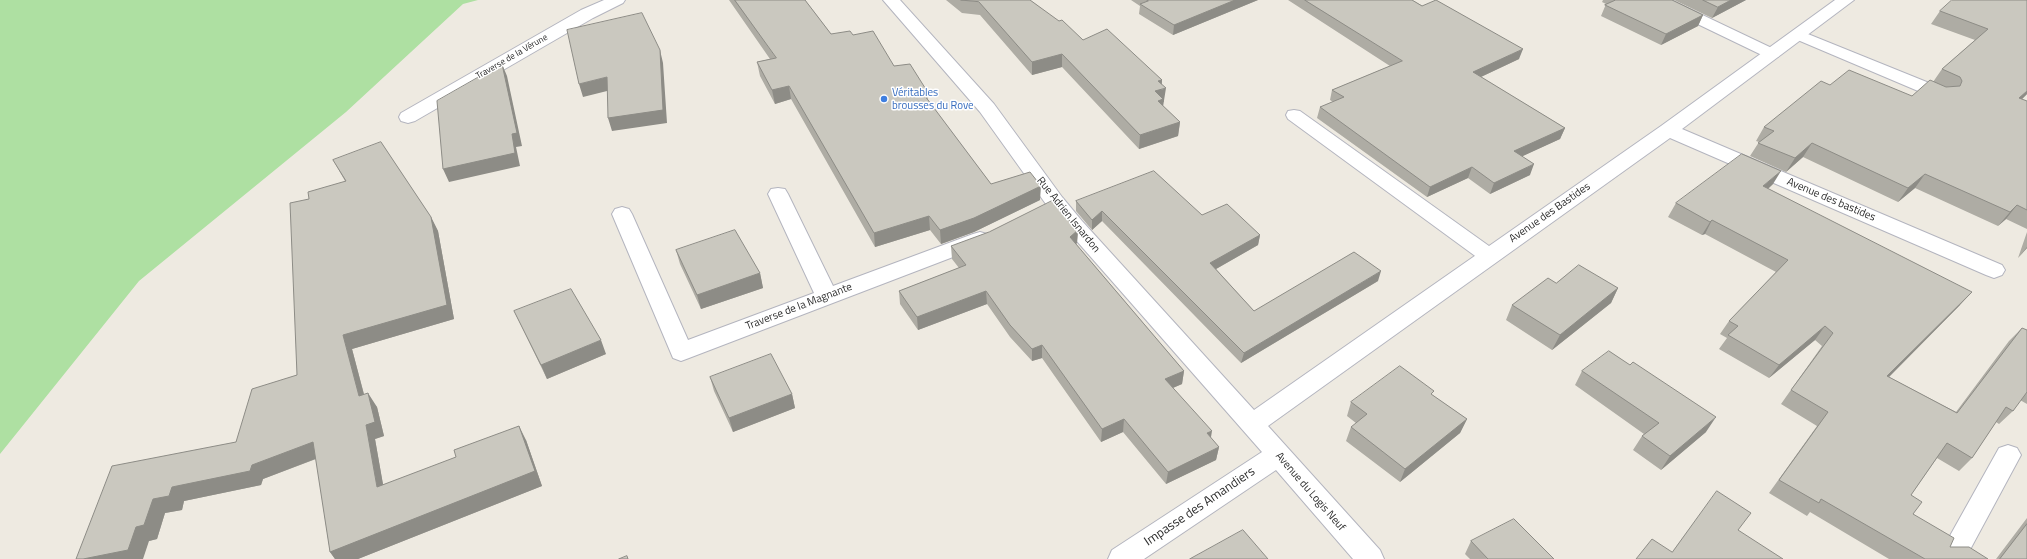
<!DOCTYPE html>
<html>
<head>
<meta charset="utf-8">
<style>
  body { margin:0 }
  canvas { display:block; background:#eeeae1 }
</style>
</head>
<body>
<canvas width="2027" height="559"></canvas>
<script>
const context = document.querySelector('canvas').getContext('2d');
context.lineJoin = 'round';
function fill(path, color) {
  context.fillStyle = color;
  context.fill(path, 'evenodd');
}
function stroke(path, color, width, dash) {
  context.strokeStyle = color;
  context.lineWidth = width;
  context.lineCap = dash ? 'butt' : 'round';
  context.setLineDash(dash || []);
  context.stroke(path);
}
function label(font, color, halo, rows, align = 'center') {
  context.font = font + ' "Titillium Web",sans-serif';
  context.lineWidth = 3;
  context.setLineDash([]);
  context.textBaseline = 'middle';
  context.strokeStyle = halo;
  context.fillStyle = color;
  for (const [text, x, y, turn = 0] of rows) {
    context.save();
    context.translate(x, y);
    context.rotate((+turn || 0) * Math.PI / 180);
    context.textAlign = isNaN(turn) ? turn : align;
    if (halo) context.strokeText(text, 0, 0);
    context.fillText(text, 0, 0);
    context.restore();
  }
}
fill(new Path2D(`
  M0 0H478L463 4 346 112 139 281 0 454Z`), '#aee0a2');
const service = new Path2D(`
  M1652 0H1671L1778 51 1780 54 1778 57H1766L1654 3Z
  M1798 30 1949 91 1951 95 1949 99 1943 100 1937 99 1793 38 1790 35 1793 32Z
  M1294 110 1300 111 1496 251 1499 256 1496 261 1489 263 1482 261 1288 119 1286 115 1288 111Z`);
const minor = new Path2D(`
  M604 0H625L623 3 593 18 415 121 408 123 401 121 399 117 401 113 581 10Z
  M883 0H900L994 104 1062 197 1082 221 1254 410 1661 126 1835 0H1854L1682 129 2002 265 2005 270 2002 275 1994 278 1986 275 1670 138 1268 426 1380 550 1384 559H1353L1276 470 1144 559H1108L1112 550 1262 452 1068 231 1048 207 980 112Z
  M778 188 785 189 788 194 833 286 973 234 980 232 987 234 991 239 987 244 689 358 681 361 673 358 612 214 615 209 622 207 629 209 632 214 688 340 814 293 768 194 771 189Z
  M2008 445 2017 448 2021 455 1965 559H1937L1999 448Z`);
stroke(service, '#b4b5bf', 2);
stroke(minor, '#b4b5bf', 2);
fill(service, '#fff');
fill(minor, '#fff');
fill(new Path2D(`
  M729 0H805L831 34 853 35 894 66 927 100 991 184 1040 200 974 232 941 244 930 230 875 247 791 99 775 104 760 76 757 62 770 59Z
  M946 0H1030L1083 40 1162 80V84L1164 102H1163V106L1180 122 1178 136 1139 149 1062 67 1032 75 980 15 962 13Z
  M1131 0H1258L1173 35 1139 14 1140 6Z
  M1288 0H1412L1519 59 1481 77 1565 128 1560 139 1522 156 1530 175 1490 194 1468 178 1427 197 1317 118 1320 107 1333 102 1330 100 1332 90 1390 66Z
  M1603 0H1672L1703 15 1698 26 1661 45 1601 16 1606 4 1602 2Z
  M1674 0H1746L1712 18Z
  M2027 0V94L2022 99 2027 101V229L2006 219 1998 226 1915 188 1898 202 1803 157 1786 172 1750 156 1759 142 1756 141 1764 127 1830 85 1912 96 1933 82 1942 69 1975 40 1931 24 1940 11Z
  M333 160 431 217 438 231 454 319 352 349 364 394 377 407 384 436 375 439 383 485 526 440 542 486 358 559H335L330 552 316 459 263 479 261 485 184 501 182 510 165 513 157 539 76 559 236 442 297 375 345 181Z
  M1773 184 1768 189 1960 305 1889 377 1956 412 2009 341 2022 328 2027 330V404L2020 400 2013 411 1999 424 1996 422 1972 458 1959 471 1937 458 1911 495 1913 514 1950 547 1988 559H1889L1810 512 1807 516 1769 493 1817 426 1781 404 1822 346 1815 340 1769 378 1719 349 1727 338 1720 334 1729 321 1776 272 1705 234 1702 235 1668 217 1676 203Z
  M1076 201 1202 215 1260 235 1258 245 1216 269 1254 311 1378 281 1241 363 1102 221 1092 230 1076 211Z
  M1078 230 1077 243 1076 244 1184 371 1182 384 1173 388 1211 438 1219 447 1216 460 1166 484 1123 432 1101 442 1042 358 1032 361 1010 337 987 304 918 330 900 304 899 291 959 268 952 259 951 246Z
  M2027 232V248L2018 258Z
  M676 250 760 273 763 288 701 309 680 264Z
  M1556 283 1618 288 1611 303 1552 350 1506 320 1512 305Z
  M514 311 606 354 547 379Z
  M1582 371 1706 432 1661 470 1633 450 1642 436 1644 434 1575 385Z
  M710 377 792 394 795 408 733 432 714 391Z
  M1432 395 1467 419 1460 433 1400 482 1346 441 1351 427 1356 423 1347 416 1351 402Z
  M2027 518V559H1996Z
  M1471 541 1554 559H1470L1465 554Z`), '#aeaca4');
fill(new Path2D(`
  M1235 0H1258L1173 35 1174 25Z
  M1731 0H1746L1712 18 1718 7Z
  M1703 15 1698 26 1661 45 1666 34Z
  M1523 49 1519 59 1470 82 1473 72Z
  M660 50 663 63 667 123 612 131 608 118Z
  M1062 54V67L1032 75V62Z
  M502 64 507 76 522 146 516 147 520 166 449 182 443 169 512 134Z
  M607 77 611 90 583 97 579 84Z
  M1162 80 1161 90 1166 88 1162 113 1155 91 1158 81Z
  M789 86 791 99 775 104 772 90Z
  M927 91 928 105 922 92Z
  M2027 91V94L2009 112 2019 98Z
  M1180 122 1178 136 1139 149 1140 135Z
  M1565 128 1560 139 1510 162 1514 151Z
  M1812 143 1803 157 1786 172 1795 158Z
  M1534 164 1530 175 1490 194 1494 183Z
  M1472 167 1468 178 1427 197 1430 187Z
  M1781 171 1773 184 1755 200 1763 186Z
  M1925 174 1915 188 1898 202 1908 188Z
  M1041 186 1040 200 974 232 941 244 940 230Z
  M2017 205 2006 219 1998 226 2010 212Z
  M1102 211V221L1092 230V220Z
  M929 216 930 230 875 247 874 233Z
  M431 217 438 231 454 319 352 349 368 410 359 396 343 335Z
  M1712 220 1705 234 1702 235 1710 222Z
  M1078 230 1077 243 1069 250 1070 237Z
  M1260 235 1258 245 1209 273 1210 263Z
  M2027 247V248L2018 258Z
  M1381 271 1378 281 1241 363 1244 353Z
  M760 273 763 288 701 309 697 295Z
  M1618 288 1611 303 1552 350 1560 335Z
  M986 291 987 304 918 330 917 317Z
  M1972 292 1960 305 1876 390 1887 376Z
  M1825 326 1815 340 1769 378 1779 365Z
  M601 340 606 354 547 379 541 365Z
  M1042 345V358L1032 361V349Z
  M1184 371 1182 384 1163 392 1165 379Z
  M368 393 377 407 384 436 375 439 386 501 377 487 366 425Z
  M792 394 795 408 733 432 729 418Z
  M1716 417 1706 432 1661 470 1670 456Z
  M1124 419 1123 432 1101 442 1102 429Z
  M1467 419 1460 433 1400 482 1405 469Z
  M519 426 526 440 542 486 358 559H335L330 552Z
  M1212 431 1210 443 1207 433Z
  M313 442 323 456 263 479 261 485 184 501 182 510 165 513 157 539 149 541 143 559H83L136 527 153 499 172 487 252 465Z
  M1219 447 1216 460 1166 484 1168 472Z`), '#8d8c86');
const building = new Path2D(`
  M735 0H805L831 34 850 31 853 35 873 31 894 66 910 64 927 91 922 92 991 184 1030 172 1041 186 974 218 940 230 929 216 874 233 789 86 772 90 757 62 776 58Z
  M961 0H1030L1059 21 1062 20 1083 40 1107 29 1162 80 1158 81 1166 88 1155 91 1163 99 1158 101 1180 122 1140 135 1062 54 1032 62 979 2Z
  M1147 0H1235L1174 25 1140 4 1148 1Z
  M1305 0H1412L1422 6 1436 0 1523 49 1473 72 1565 128 1514 151 1534 164 1494 183 1472 167 1430 187 1320 107 1344 97 1332 90 1402 61Z
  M1616 0H1672L1703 15 1666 34 1605 5Z
  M1703 0H1731L1718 7Z
  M1952 0H2027V91L2019 98 2027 101V210L2017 205 2010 212 1925 174 1908 188 1812 143 1795 158 1758 143 1774 131 1764 127 1821 81 1830 85 1849 70 1912 96 1930 80 1946 87 1960 86 1962 81 1960 77 1942 69 1988 29 1940 11Z
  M642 13 660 50 663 110 608 118 607 77 579 84 567 30Z
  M502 64 517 133 512 134 515 153 443 169 437 101Z
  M381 142 431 217 447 305 343 335 359 396 368 393 375 422 366 425 377 487 456 457 454 450 519 426 535 471 330 552 313 442 252 465 250 471 172 487 169 496 153 499 144 525 136 527 128 550 83 559H76L112 466 236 442 252 389 297 375 290 203 309 199 308 192 346 181 333 160Z
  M1742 154 1781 171 1763 186 1972 292 1887 376 1957 413 2022 328 2027 330V392L2013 411 2006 407 1972 458 1947 443 1911 495 1922 502 1913 514 1954 538 1950 547H1969L1988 559H1925L1821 499 1819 503 1779 480 1828 412 1791 390 1833 333 1825 326 1779 365 1728 335 1738 326 1729 321 1788 260 1712 220 1710 222 1676 203Z
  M1154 171 1202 215 1227 204 1260 235 1210 263 1254 311 1354 252 1381 271 1244 353 1102 211 1092 220 1076 201Z
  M1052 201 1078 230 1070 237 1184 371 1165 379 1212 431 1207 433 1219 447 1168 472 1124 419 1102 429 1042 345 1032 349 1010 325 986 291 917 317 899 291 966 265 951 246 989 232Z
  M735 230 760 273 697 295 676 250Z
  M1579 265 1618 288 1560 335 1512 305 1548 278 1556 283Z
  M571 289 601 340 541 365 514 311Z
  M1609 351 1630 365 1633 362 1716 417 1670 456 1642 436 1659 423 1582 371Z
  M771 354 792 394 729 418 710 377Z
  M1400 366 1434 391 1431 394 1467 419 1405 469 1351 427 1367 414 1351 402Z
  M1717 491 1751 513 1738 530 1783 559H1636L1652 539 1672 552Z
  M1514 519 1554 559H1488L1471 541Z
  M2027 524V559H2000Z
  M1243 530 1268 559H1190Z
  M627 556 628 559H619Z`);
fill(building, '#cac8bf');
stroke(building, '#8d8c86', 1);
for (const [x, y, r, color] of [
  [884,99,4,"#3f7fe0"]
]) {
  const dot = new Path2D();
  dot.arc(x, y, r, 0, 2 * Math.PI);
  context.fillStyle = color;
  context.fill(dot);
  stroke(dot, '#fff', 1.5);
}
label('9px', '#2d2d2d', '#fff', [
  ["Traverse de la Vérune",512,57,-30]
]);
label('11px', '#366cbe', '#fff', [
  ["Véritables",892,93],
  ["brousses du Rove",892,106]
], 'left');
label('11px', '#2d2d2d', '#fff', [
  ["Avenue des bastides",1831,200,23],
  ["Avenue des Bastides",1550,213,-35],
  ["Rue Adrien Isnardon",1068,215,51],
  ["Traverse de la Magnante",799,307,-21],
  ["Avenue du Logis Neuf",1310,492,49]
]);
label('13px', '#2d2d2d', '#fff', [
  ["Impasse des Amandiers",1200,507,-34]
]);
</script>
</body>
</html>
